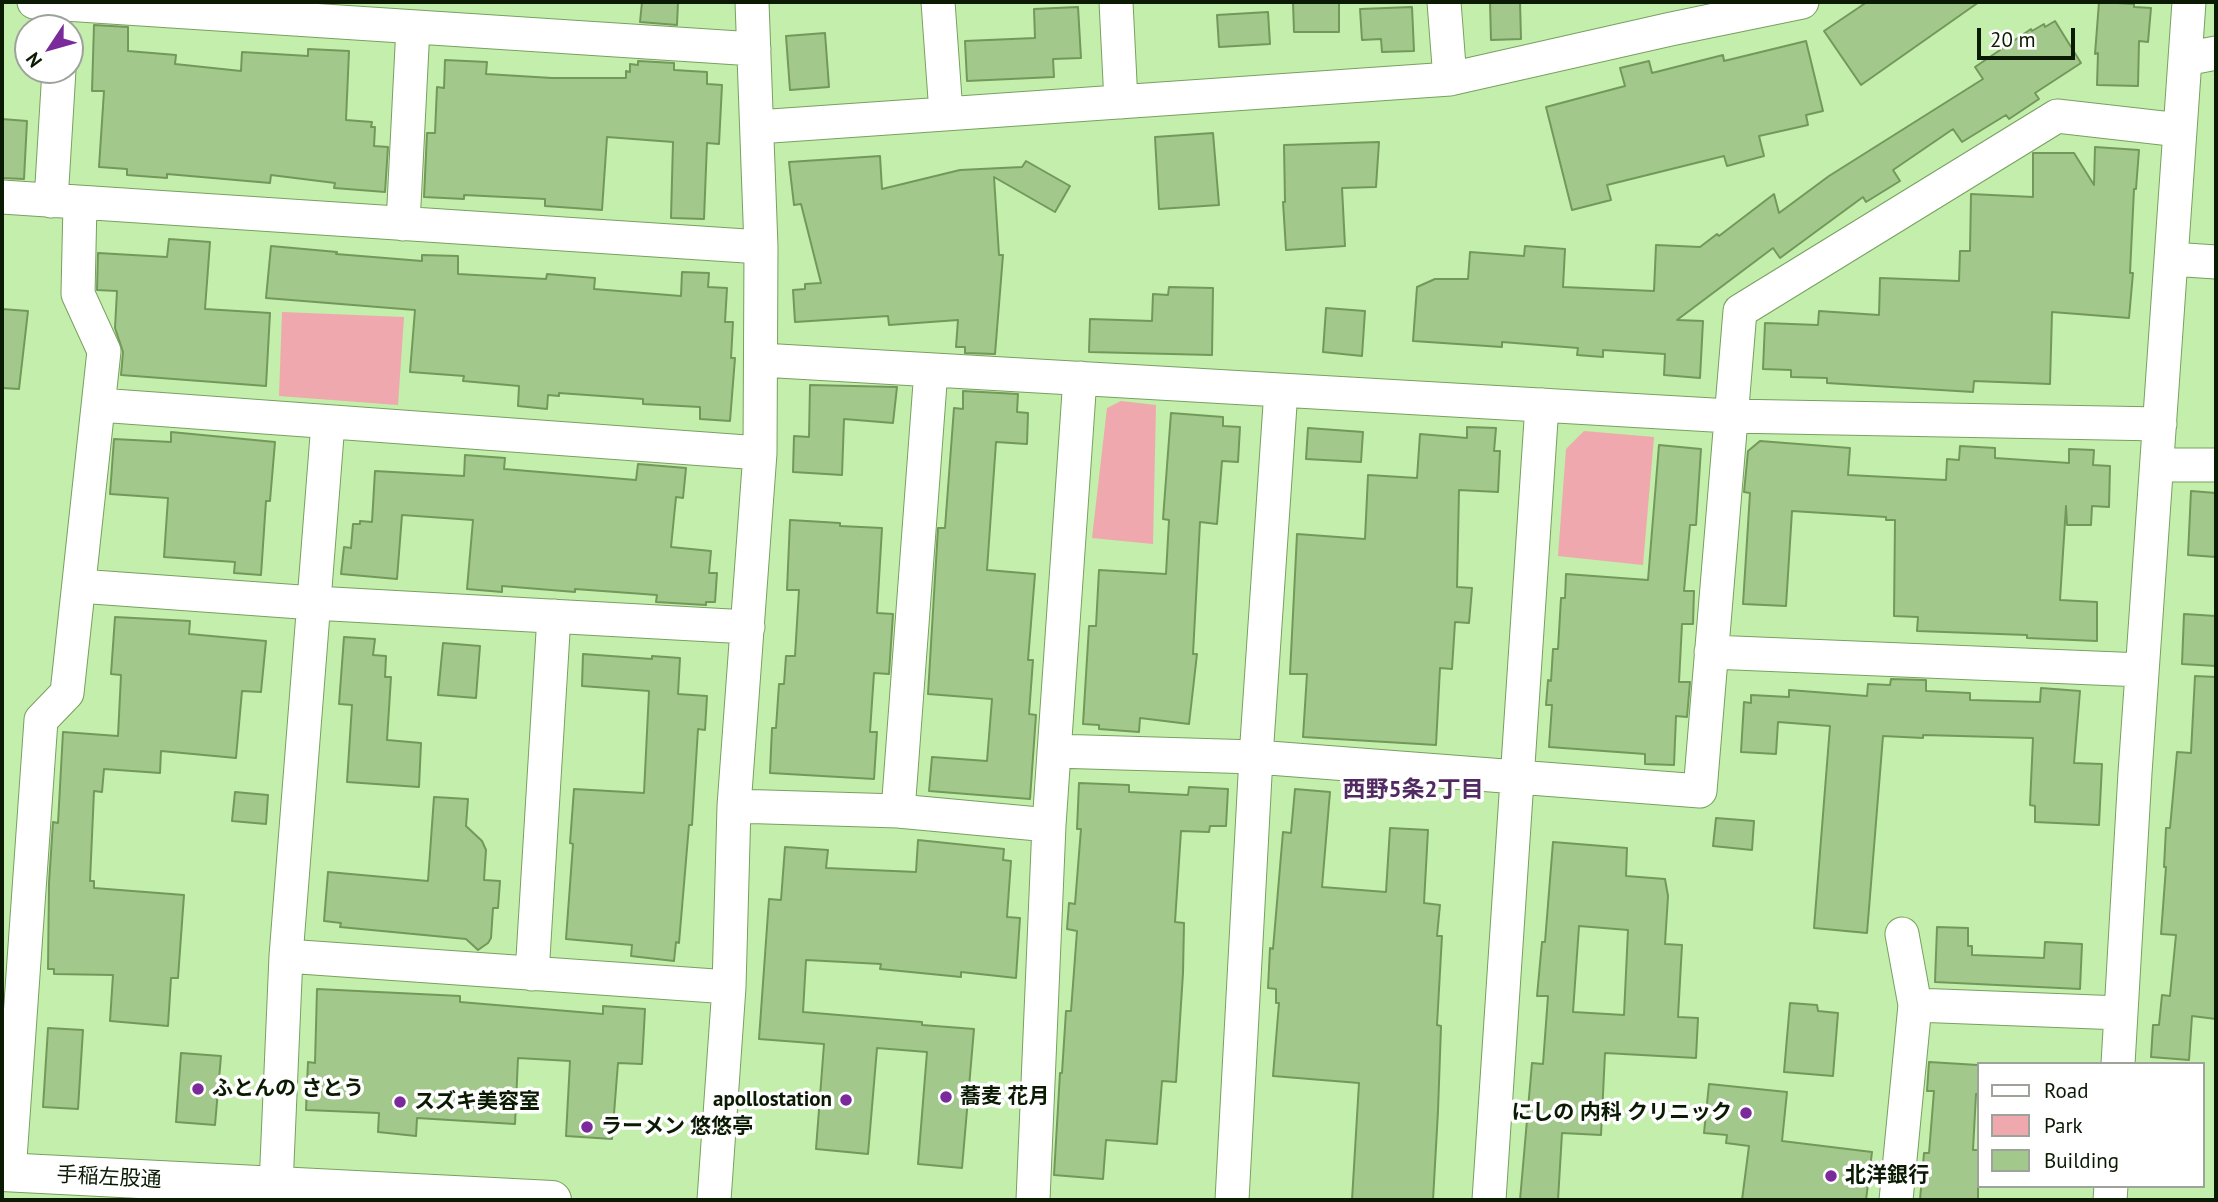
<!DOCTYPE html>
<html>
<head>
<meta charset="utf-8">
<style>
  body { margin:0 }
  #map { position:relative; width:2218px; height:1202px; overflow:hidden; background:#c3eeab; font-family:"PT Sans",sans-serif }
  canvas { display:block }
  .frame { position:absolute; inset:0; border:4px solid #0b1a03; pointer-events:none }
  .legend { position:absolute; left:1977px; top:1062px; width:228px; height:126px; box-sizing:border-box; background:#fff; border:2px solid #9da39a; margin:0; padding:9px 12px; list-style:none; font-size:21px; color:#0b1a03 }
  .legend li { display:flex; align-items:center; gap:14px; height:35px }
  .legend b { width:35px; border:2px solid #9da39a }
  .north { position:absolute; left:14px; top:14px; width:70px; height:70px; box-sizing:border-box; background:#fff; border:2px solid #9da39a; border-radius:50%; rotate:234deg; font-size:19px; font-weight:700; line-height:28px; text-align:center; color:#0b1a03 }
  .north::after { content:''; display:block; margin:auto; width:24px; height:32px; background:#7b2a9b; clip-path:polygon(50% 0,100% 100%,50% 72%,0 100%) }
  .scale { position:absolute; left:1977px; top:28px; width:98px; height:32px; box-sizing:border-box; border:4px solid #0b1a03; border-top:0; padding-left:9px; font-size:21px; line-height:24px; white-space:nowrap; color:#0b1a03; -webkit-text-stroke:5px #fff; paint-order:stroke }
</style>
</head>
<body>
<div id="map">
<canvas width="2218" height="1202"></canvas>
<div class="frame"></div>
<ul class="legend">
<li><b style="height:9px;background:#fff"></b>Road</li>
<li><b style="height:19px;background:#efa8ad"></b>Park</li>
<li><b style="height:19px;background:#a2c98b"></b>Building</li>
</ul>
<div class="north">N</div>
<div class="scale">20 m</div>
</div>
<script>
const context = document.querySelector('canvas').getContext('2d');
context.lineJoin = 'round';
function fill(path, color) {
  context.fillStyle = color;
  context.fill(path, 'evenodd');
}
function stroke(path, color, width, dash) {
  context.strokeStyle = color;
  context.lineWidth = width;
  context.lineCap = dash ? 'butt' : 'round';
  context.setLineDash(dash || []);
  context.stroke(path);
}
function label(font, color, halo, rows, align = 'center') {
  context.font = font + ' "PT Sans","Noto Sans JP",sans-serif';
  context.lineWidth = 7;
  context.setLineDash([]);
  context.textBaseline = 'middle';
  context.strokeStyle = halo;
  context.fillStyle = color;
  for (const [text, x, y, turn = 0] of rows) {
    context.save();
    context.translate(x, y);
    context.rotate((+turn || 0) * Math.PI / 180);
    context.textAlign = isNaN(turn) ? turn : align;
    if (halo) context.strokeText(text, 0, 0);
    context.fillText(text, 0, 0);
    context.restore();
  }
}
fill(new Path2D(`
  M282 312 404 317 398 405 279 396Z
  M1121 401 1156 405 1153 544 1092 538 1107 408Z
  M1584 431 1654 437 1643 565 1558 556 1566 449Z`), '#efa8ad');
const building = new Path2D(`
  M642 2H678L677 25 640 22Z
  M1293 2H1339V32H1294Z
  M1490 2H1520L1521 39 1491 40Z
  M1867 2H1979L1861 85 1824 31Z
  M2099 2 2134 4V7L2151 8 2148 42 2139 41 2138 86 2097 85 2098 53 2095 54Z
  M1078 7 1081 58 1053 59 1054 77 967 81 965 41 1035 38 1034 9Z
  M1412 7 1414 51 1382 52 1381 39 1362 40 1360 9Z
  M1268 12 1270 44 1219 47 1217 15Z
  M2055 21 2081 63 2035 93 2039 99 2009 119 2006 115 1962 142 1953 129 1893 170 1900 181 1866 202 1863 197 1780 258 1773 248 1677 320 1703 321 1700 378 1664 375 1665 354 1603 350V357L1577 355 1578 348 1502 342V347L1413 341 1417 287 1435 279H1468L1470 252 1524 256 1525 246 1565 249 1563 287 1654 291 1656 245 1700 247 1717 234 1719 236 1774 194 1779 213 1829 176 1983 79 1975 67 2031 29 2032 31 2044 24 2045 27Z
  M94 25 128 27V51L176 55 175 64 241 71 242 52 308 56V49L349 51 346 120 372 122 371 127H375L374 146 388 147 385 192 334 188 335 183 271 175 270 183 167 174V178L127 175V169L99 167 104 91H92Z
  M825 33 829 87 790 90 786 36Z
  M1806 41 1823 111 1806 115 1808 125 1759 136 1764 156 1727 166 1724 156 1607 185 1611 200 1572 210 1546 107 1625 86 1620 68 1649 61 1652 73 1723 55 1724 61Z
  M445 60 487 62 486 74 552 78H626V71L630 72V64L638 65V61L674 63V70L707 72V84L722 85 719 144 707 143 704 219 671 218 673 142 607 137 602 210 545 206V199L464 195V199L424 197 427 133H435L437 87 444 88Z
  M2 119 27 121 24 179 2 178Z
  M1213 133 1219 205 1159 209 1155 137Z
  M1379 142 1376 187 1342 188 1345 246 1286 250 1283 202H1285L1284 145Z
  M2095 147 2139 150 2136 189H2134L2130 273H2133L2129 318 2052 312 2050 384 1974 381 1973 392 1827 383V378L1791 377V370L1763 369 1765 323 1818 325 1819 311 1879 315 1880 278 1959 281 1960 251H1970L1971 194 2033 197V153H2074L2094 185Z
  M880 156 882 189 960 170 1022 167 1026 161 1070 186 1055 212 994 177 999 255H1003L995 354 965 353V347H956L958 320 889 325 888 316 795 322 793 290 805 289V284L821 283 801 204 794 205 789 162Z
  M169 239 210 242 205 309 270 313 266 386 121 375 123 352 115 328 117 291 97 290 98 253 167 257Z
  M271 246 337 252 336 254 422 261V255L458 256V274L546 279 547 274 595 278 594 289 681 296 682 272 709 273 708 287 727 288 725 322H733L731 358H735L730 421 700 419V407L643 404V399L559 393V396L548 395 547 409 518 406 519 386 463 381 464 376 410 372 415 310 266 298Z
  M1169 287 1213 288 1212 355 1089 352 1090 319 1152 321 1153 294 1168 295Z
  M1326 308 1365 311 1362 356 1323 352Z
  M2 309 28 311 19 389 2 388Z
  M810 385 897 387 893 423 844 419 842 475 793 472 794 436 809 437Z
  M963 391 1018 394 1017 412 1028 413 1027 444 996 442 987 570 1035 574 1028 660H1033L1029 714 1036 715 1030 799 929 791 932 757 987 761 992 699 928 694 938 528H945L954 408 963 409Z
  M1171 413 1223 417V426L1240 427 1238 462 1222 461 1217 524 1200 522 1193 654H1197L1189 724 1140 718 1139 732 1099 729V725L1083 724 1089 626H1096L1099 570 1166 574 1169 520 1163 519Z
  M1467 427 1496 428 1494 451H1500L1498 492 1459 490 1457 587 1472 588 1469 623 1455 622 1452 669 1440 668 1436 745 1303 737 1307 674H1290L1297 534 1365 539 1368 475 1417 478 1420 434 1467 438Z
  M1308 428 1363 432 1361 462 1306 459Z
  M171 432 275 442 270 501H266L261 575 234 573 235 562 164 557 168 498 110 494 114 439 171 442Z
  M1760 441 1850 448 1848 475 1946 480 1947 459 1959 460 1960 446 1995 448V458L2069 463V449L2094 450 2093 465 2110 466 2109 507 2092 506 2091 525H2067L2066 506 2060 600 2097 602V641L2027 638V635L1917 631 1918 617 1894 616 1895 520H1886V517L1792 511 1786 606 1743 604 1750 493 1744 492 1748 451Z
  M1659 445 1701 449 1696 525H1690L1684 591H1694L1693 624H1682L1679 682H1690L1687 717 1676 716 1674 765 1645 764V754L1549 747 1552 705H1546L1548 680 1551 681 1553 649H1558L1561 598H1565L1566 574 1648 580Z
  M465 455 505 458 504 469 636 480 638 464 686 468 683 498 676 497 671 547 711 551 709 573H717L715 602H706V605L656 602 657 595 575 589V592L502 586V592L467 589 473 520 402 515 397 579 341 574 344 547 351 548 353 524H360V521L372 522 375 471 464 476Z
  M2191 491 2216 493V557L2188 555Z
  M790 520 840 523V526L882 528 877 613 893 614 889 674 874 673 870 732H877L874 779 770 773 772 728H776L779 684H784L786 656H795L799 590H787Z
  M2184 614 2216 616V666L2182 664Z
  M115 617 190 621 189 634 266 641 261 692 242 691 236 758 161 751 160 773 104 769 102 792 94 791 90 881H94V888L184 895 178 978H171L168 1026 110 1021 113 975 54 974V969H48L49 883 53 822 58 823 63 732 118 736 121 675 111 674Z
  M344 637 375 639 373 655 386 656 385 677H391L387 740 421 743 419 787 347 782 352 705 339 704Z
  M443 643 480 646 476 698 438 695Z
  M583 654 652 659V656L680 658 678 694 707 696 705 730 698 729 692 825H689L679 943 676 942 674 961 631 956 632 945 566 939 573 844 570 843 574 789 644 793 649 691 582 686Z
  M2195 676 2216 677V1019L2192 1016 2189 1060 2151 1057 2153 1025H2159L2162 995 2170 996 2176 935 2161 934 2166 867H2164L2166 828H2170L2177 752 2191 753Z
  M1891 679 1926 680V691L1970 693V700L2040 702 2041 688 2080 691 2074 763 2102 764 2099 825 2035 822V806L2030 805 2033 738 1923 735V738L1883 736 1867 933 1814 928 1830 726 1778 722 1776 754 1741 752 1744 702 1751 703V695L1789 697V690L1867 696 1868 684 1890 685Z
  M1079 783 1129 785V792L1188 795 1189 787 1228 789 1226 826H1210L1209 832 1181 831 1175 922 1184 923 1183 973 1176 1082 1162 1081 1157 1144 1106 1140 1103 1179 1054 1175 1060 1073H1062L1066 1011H1071L1077 931 1067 929 1069 903 1075 904 1081 829H1077Z
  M1295 789 1330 792 1322 887 1386 892 1390 828 1428 830 1424 903 1440 905 1437 936H1442L1437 1025 1441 1026 1438 1111 1433 1200H1352L1359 1083 1273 1076 1279 1003H1276V989L1268 988 1270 948 1273 949 1283 832 1291 833Z
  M235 792 268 795 266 824 232 821Z
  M434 797 468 799 466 826 482 841 486 850 484 880 500 881 498 908H493L491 938 488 943 478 950 466 939 340 927 341 923 324 921 328 872 428 881Z
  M1716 818 1754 821 1752 850 1713 846Z
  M918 840 1004 849 1003 860 1011 861 1007 917 1020 918 1016 978 961 972V977L880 969 881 964 806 960 803 1012 922 1022V1025L974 1029 962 1168 918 1164 927 1052 877 1048 868 1154 816 1149 824 1044 759 1039 769 899 781 900 785 847 828 850 826 868 916 872Z
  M1553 842 1627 848 1626 876 1665 879 1668 896 1665 944 1682 945 1678 1017 1698 1018 1696 1058 1605 1053 1601 1135 1562 1133 1558 1200H1520L1532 1063 1543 1064 1548 996H1537L1542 942H1545ZM1579 926 1628 930 1624 1015 1573 1012Z
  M1937 927 1968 928V946H1972V955L2044 958 2045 942 2082 944 2080 989 1935 982Z
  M317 989 460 996V1002L603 1014V1006L645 1009 642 1064 618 1063 612 1139 566 1136 570 1061 518 1058 515 1124 417 1118 416 1136 378 1132 379 1113 306 1110 308 1062 315 1063Z
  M1790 1003 1817 1005 1818 1011 1838 1013 1833 1076 1784 1072Z
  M48 1028 83 1030 78 1109 43 1107Z
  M181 1053 221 1056 215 1125 176 1122Z
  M1929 1062 1978 1065V1094H1976L1973 1150H1978V1200H1920L1924 1153H1929L1934 1091H1927Z
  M1709 1084 1787 1092 1782 1141 1872 1152 1866 1200H1742L1749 1146 1726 1143 1727 1135 1704 1133Z`);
fill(building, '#a2c98b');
stroke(building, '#72995a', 2);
const minor = new Path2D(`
  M34 2 754 49
  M938 2 946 113
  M1116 2 1121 102
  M1444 2 1450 79
  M2185 59 2216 53
  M757 127 1450 79 1671 29 1802 2
  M2 197 761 247
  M51 201 59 70
  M403 224 413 27
  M2171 259 2216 262
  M761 360 1730 416 2160 424
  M99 405 760 453
  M2157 465H2216
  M79 586 314 603 748 627
  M1711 652 2142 670
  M1054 751 1256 757 1700 791 1740 311 2057 116 2180 130
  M734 806 898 811 1049 825
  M898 811 931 370
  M286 956 729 987
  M532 974 554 616
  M1915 1005 2121 1013
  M2118 1064 2135 773 2189 2
  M9 1173 41 720 67 693 104 351 78 294 80 203
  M276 1186 286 956 328 423
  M714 1200 729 987 734 806 760 453 761 247 752 2
  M1033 1200 1049 825 1080 378
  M1232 1200 1256 757 1281 390
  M1489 1200 1542 405
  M1896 1200 1915 1005 1902 934
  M2110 1200 2111 1186`);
const major = new Path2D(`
  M2 1172 552 1200`);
stroke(minor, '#78a060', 35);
stroke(major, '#78a060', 40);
stroke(minor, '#fff', 33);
stroke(major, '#fff', 38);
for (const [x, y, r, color] of [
  [198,1089,7,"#7b2a9b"],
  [946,1097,7,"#7b2a9b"],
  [846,1100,7,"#7b2a9b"],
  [400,1102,7,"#7b2a9b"],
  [1746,1113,7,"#7b2a9b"],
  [587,1127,7,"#7b2a9b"],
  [1831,1176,7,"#7b2a9b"]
]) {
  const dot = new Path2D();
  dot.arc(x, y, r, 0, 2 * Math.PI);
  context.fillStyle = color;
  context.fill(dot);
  stroke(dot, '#fff', 2.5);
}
label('bold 21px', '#0b1a03', '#fff', [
  ["ふとんの さとう",212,1089],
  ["蕎麦 花月",960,1097],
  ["apollostation",832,1100,"right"],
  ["スズキ美容室",414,1102],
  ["にしの 内科 クリニック",1732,1113,"right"],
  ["ラーメン 悠悠亭",601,1127],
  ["北洋銀行",1845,1176]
], 'left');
label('21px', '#0b1a03', '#fff', [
  ["手稲左股通",109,1178,3]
]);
label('bold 23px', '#502a61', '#fff', [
  ["西野5条2丁目",1413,790]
]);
</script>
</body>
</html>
